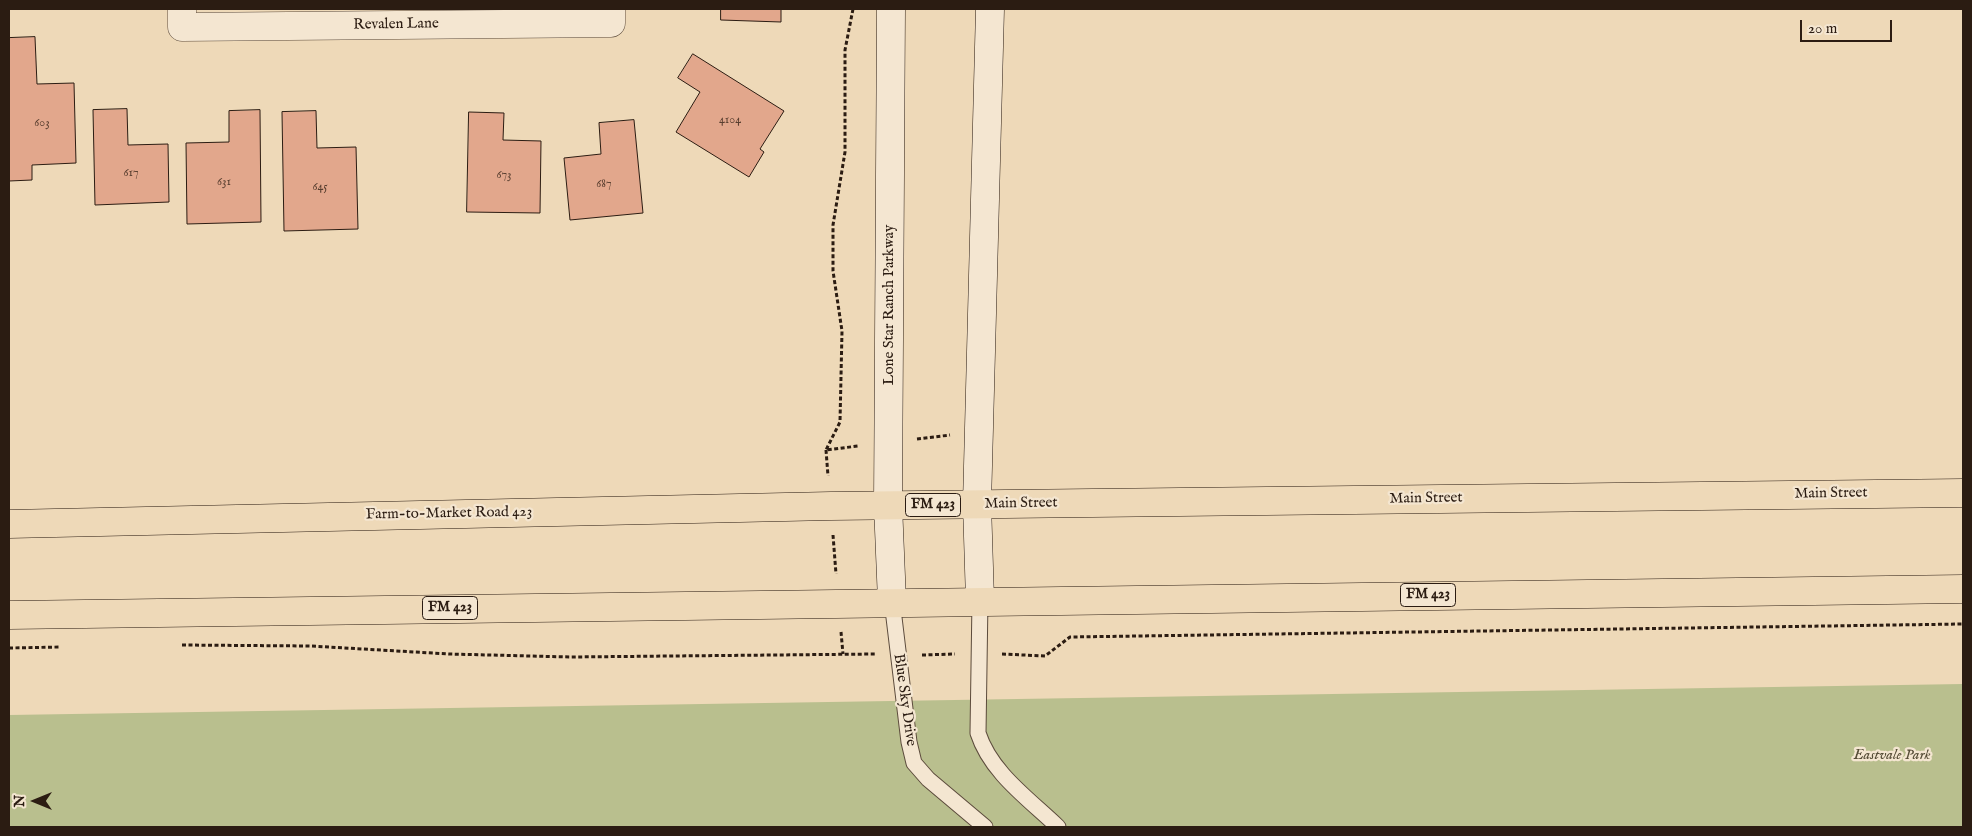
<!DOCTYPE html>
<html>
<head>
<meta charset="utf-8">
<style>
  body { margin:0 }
  #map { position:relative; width:1972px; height:836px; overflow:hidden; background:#eed9b8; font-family:"IM FELL English",serif }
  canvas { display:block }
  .frame { position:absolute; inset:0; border:10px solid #2b1c12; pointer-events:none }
  .north { position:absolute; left:10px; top:776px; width:50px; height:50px; -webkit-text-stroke:4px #f4e6d1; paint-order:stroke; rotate:270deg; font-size:14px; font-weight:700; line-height:20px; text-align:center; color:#2b1c12 }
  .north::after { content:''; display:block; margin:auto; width:18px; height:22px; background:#2b1c12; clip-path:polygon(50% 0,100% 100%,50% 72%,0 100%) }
  .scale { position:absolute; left:1800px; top:20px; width:92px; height:22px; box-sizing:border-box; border:2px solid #2b1c12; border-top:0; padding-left:6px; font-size:15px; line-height:18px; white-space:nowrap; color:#2b1c12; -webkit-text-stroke:4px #f4e6d1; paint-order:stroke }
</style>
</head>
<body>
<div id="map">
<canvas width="1972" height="836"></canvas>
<div class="frame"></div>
<div class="north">N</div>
<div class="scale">20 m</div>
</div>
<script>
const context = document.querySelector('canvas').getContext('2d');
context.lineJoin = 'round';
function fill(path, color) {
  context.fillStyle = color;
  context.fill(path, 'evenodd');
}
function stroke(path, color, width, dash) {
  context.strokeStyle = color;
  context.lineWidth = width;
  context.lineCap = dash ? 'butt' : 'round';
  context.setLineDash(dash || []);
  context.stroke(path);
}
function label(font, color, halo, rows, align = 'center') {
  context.font = font + ' "IM FELL English",serif';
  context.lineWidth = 4.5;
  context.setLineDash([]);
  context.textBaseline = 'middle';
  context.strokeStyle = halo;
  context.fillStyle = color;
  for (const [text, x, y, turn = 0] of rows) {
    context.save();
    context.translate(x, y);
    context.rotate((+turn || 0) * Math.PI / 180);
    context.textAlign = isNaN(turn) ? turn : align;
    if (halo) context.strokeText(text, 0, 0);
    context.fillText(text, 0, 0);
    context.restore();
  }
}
fill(new Path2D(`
  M1963 684V827H9V715Z`), '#b9bf8e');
const building = new Path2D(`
  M721 9H781V22L721 20Z
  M35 37 37 84 74 83 76 163 32 165V180L9 181V38Z
  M693 54 784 111 760 149 764 152 749 177 676 132 700 92 678 78Z
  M127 109 128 145 168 144 169 202 95 205 93 110Z
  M260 110 261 222 187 224 186 143 229 142V111Z
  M316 111 317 148 356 147 358 229 284 231 282 112Z
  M469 112 504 113 503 140 541 141 540 213 467 212Z
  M634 120 643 213 570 220 564 158 601 154 599 123Z`);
fill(building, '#e2a78c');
stroke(building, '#2b1c12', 1);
const service = new Path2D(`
  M980 600 978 733C991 773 1029 799 1058 827
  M892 601 909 742 914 763 928 779 985 827`);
const minor = new Path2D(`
  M182 9V27L611 23V9`);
const secondary = new Path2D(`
  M891 9 888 505 892 601
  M980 600 977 504 990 9`);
const primary = new Path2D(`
  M9 524 831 506 1963 493
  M9 615 1963 589`);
stroke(service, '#5c4b3c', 17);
stroke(minor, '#5c4b3c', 29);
stroke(secondary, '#2b1c12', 29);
stroke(primary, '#2b1c12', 29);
stroke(new Path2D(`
  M853 9 845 50V152L833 225V271L842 331 840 422 826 450 858 446
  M917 439 950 435
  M826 450 828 476
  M833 535 836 574
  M841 632 843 654
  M182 645 310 646 449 654 571 657 875 654
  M9 648 61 647
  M1002 654 1045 656 1070 637 1963 624
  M922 655 955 654`), '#2b1c12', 3, [4, 2.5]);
stroke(service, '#f4e6d1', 15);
stroke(minor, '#f4e6d1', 28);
stroke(secondary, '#f4e6d1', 28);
stroke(primary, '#eed9b8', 28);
label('12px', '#593f30', null, [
  ["4104",730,121],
  ["603",42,124],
  ["617",131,174],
  ["673",504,176],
  ["631",224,183],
  ["687",604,185],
  ["645",320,188]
]);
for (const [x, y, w] of [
  [933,505,55],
  [1428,595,55],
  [450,608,55]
]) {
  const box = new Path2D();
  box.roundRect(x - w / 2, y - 11.5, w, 23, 4);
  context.fillStyle = '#f4e6d1';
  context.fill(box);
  stroke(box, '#2b1c12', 1);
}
label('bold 14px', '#2b1c12', null, [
  ["FM 423",933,505],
  ["FM 423",1428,595],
  ["FM 423",450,608]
]);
label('15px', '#2b1c12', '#f4e6d1', [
  ["Revalen Lane",396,25,-1],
  ["Lone Star Ranch Parkway",890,305,-90],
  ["Main Street",1831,494,-1],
  ["Main Street",1426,499,-1],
  ["Main Street",1021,504,-1],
  ["Farm-to-Market Road 423",449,514,-1],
  ["Blue Sky Drive",904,700,82]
]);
label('italic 15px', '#564d37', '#f4e6d1', [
  ["Eastvale Park",1892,756]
]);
</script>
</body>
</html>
